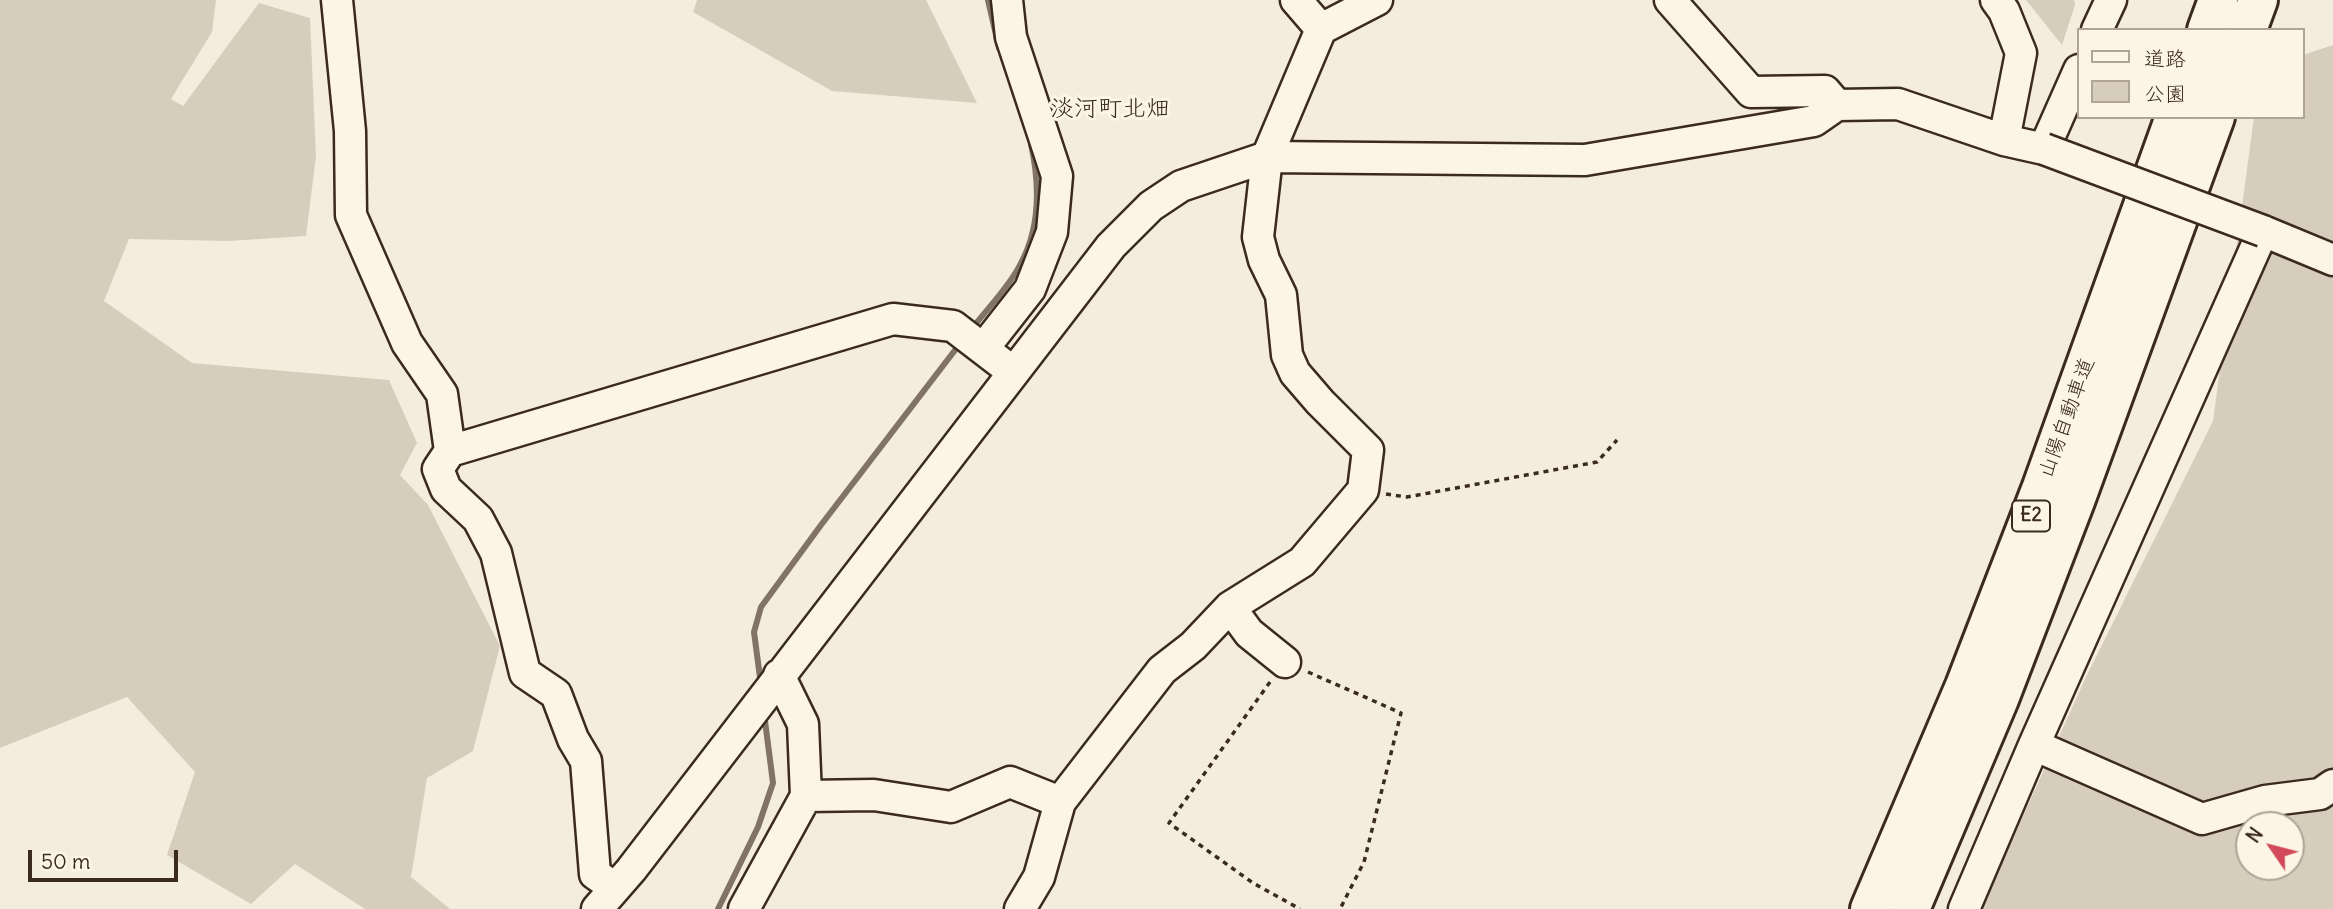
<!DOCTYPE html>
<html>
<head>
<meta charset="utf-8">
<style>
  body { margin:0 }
  #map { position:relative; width:2333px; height:909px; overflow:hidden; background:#f4eddd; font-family:Delius,"Klee One",sans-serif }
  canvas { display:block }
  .legend { position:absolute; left:2077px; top:28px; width:228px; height:91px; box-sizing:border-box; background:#fcf5e5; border:2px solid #afa495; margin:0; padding:9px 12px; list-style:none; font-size:21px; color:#3b2a1e }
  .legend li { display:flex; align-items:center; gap:14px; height:35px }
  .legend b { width:35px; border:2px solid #afa495 }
  .north { position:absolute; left:2235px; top:811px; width:70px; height:70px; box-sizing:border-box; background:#fcf5e5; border:2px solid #afa495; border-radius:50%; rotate:305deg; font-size:19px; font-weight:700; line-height:28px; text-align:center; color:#3b2a1e }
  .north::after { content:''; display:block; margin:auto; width:24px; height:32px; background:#d1495b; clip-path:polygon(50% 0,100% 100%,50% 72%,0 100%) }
  .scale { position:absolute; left:28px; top:850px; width:150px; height:32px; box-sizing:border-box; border:4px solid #3b2a1e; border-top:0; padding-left:9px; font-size:21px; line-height:24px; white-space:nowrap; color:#3b2a1e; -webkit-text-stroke:5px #fcf5e5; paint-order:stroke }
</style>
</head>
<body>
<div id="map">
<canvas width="2333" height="909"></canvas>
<ul class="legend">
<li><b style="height:9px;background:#fcf5e5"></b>道路</li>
<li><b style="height:19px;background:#d6cdbd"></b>公園</li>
</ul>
<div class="north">N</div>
<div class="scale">50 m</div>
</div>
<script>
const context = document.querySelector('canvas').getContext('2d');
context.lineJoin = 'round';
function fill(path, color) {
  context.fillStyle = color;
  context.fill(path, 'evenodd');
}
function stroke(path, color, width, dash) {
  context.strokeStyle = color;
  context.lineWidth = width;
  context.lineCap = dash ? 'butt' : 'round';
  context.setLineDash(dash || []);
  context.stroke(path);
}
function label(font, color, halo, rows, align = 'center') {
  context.font = font + ' Delius,"Klee One",sans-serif';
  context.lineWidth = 6;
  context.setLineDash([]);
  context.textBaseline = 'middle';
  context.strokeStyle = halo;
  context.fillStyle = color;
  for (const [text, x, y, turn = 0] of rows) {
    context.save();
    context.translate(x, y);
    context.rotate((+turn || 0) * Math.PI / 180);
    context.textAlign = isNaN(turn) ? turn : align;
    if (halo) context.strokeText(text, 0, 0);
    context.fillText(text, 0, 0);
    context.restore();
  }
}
fill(new Path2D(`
  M0 0H216L212 32 171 99 183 106 259 3 310 18 316 156 306 236 229 241 129 239 104 301 192 363 389 380 417 443 400 475 428 505 500 646 473 751 427 778 411 877 450 909H365L295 864 251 904 167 855 195 772 127 697 0 748Z
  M697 0H926L977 103 832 91 693 12Z
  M2026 0H2074L2075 5 2062 45Z
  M2333 45V909H1981L2085 679 2213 421 2254 117H2303V55ZM2249 825H2291V867H2249Z`), '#d6cdbd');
stroke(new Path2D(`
  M988 0 999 48
  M971 330C986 310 1009 287 1020 265 1041 227 1040 185 1031 144
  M761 685 754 632 761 607 821 525 962 341
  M718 909 758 827 773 783 764 713`), '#817466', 6);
const minor = new Path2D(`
  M337 0 350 131 351 215 407 343 442 394 450 451 893 319 953 326 1013 372
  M1670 0 1751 92 1825 91 1837 105
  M1996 0 2004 11 2021 53 2004 140
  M1321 29 1377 0
  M2097 30 2111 0
  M983 349 1030 289 1052 232 1057 176 1011 37 1007 0
  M450 451 438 469 446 489 478 519 496 553 525 673 556 694 573 739 586 761 595 874 615 888
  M1230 607 1302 562 1363 490 1368 450 1320 402 1295 373 1287 355 1281 295 1264 260 1258 237 1267 157 1321 29 1296 0
  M2034 745 2202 819 2265 801 2320 794 2333 785
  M806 796 874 795 951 807 1010 782 1060 802
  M597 909 631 870 1111 246 1151 206 1181 186 1267 157 1585 160 1814 121 1837 105 1898 104 2004 140 2044 149 2079 70
  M744 909 806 796 803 724 779 675
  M1020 909 1039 877 1060 802 1162 670 1193 646 1230 607 1249 633 1285 662
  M1964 909 2034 745 2263 231 2333 260`);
const highway = new Path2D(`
  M2207 30 2218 0
  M2247 30 2258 0
  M1870 909 1965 686 2042 487 2175 117
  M1910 909 1999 699 2075 501 2215 117`);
stroke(minor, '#3b2a1e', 35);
stroke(highway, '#3b2a1e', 44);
stroke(new Path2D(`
  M1386 494 1407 497 1597 462 1617 440
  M1308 672 1401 713 1364 862 1340 909
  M1270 682 1169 823 1253 883 1300 909`), '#3b2a1e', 3.5, [5, 5]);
stroke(minor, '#fcf5e5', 30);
stroke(highway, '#fcf5e5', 38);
const minorBridge = new Path2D(`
  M2044 149 2263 231`);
stroke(minorBridge, '#3b2a1e', 35, []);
stroke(minorBridge, '#fcf5e5', 30);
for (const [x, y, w] of [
  [2031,516,38]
]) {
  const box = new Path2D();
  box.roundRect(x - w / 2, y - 15.5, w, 31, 5);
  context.fillStyle = '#fcf5e5';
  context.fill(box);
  stroke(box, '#3b2a1e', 2);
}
label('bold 19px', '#3b2a1e', null, [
  ["E2",2031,516]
]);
label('21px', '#3b2a1e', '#fcf5e5', [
  ["山陽自動車道",2067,418,-70]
]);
label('24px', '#3b2a1e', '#fcf5e5', [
  ["淡河町北畑",1110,109]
]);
</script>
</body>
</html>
